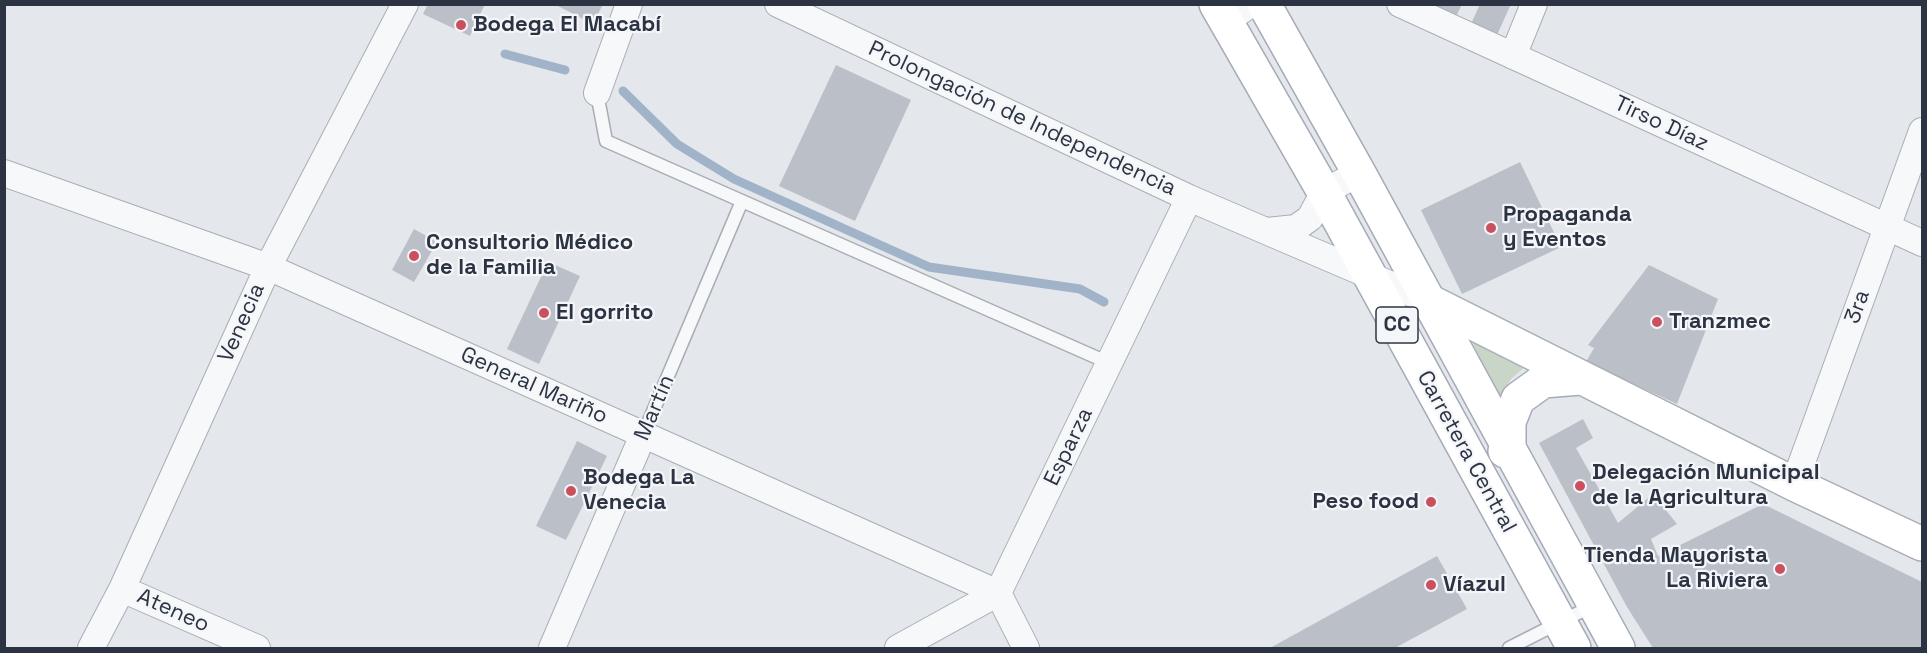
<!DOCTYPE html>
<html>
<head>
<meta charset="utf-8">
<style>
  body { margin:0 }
  #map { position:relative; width:1927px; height:653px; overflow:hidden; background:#e4e7eb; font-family:"Space Grotesk",sans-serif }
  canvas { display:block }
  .frame { position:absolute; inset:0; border:6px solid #2c3443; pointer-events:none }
</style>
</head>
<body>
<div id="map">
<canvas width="1927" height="653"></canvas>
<div class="frame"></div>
</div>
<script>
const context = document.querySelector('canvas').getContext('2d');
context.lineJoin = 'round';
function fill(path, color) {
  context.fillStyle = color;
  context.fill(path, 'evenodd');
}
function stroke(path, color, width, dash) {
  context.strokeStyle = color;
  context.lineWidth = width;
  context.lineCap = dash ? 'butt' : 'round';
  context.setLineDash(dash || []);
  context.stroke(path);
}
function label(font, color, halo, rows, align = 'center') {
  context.font = font + ' "Space Grotesk",sans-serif';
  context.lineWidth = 4.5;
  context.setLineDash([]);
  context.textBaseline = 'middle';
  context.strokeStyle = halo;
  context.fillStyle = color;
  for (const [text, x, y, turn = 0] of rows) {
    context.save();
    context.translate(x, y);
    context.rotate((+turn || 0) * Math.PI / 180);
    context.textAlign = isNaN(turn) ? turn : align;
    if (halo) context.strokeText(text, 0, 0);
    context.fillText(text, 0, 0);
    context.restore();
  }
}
fill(new Path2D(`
  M1470 338 1528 364 1511 379 1500 396Z`), '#c9d5c6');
stroke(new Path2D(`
  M505 54 565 70
  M623 91 677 144 734 179 929 267 1080 289 1104 302`), '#a1b3c9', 9);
fill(new Path2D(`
  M428 4H485L470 36 423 14Z
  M554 4H603L593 24Z
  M1420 4H1462L1454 21Z
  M1480 4H1511L1497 35 1471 24Z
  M836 65 911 100 855 221 779 186Z
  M1520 162 1561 247 1462 294 1421 210Z
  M414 229 437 242 414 282 392 270Z
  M548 262 580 276 539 364 507 349Z
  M1649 265 1718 299 1677 404 1586 362 1594 348 1588 345Z
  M1583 419 1593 438 1576 448 1618 523 1653 494 1677 524 1651 539 1658 556 1763 504 1922 582V648H1653L1627 607 1539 443Z
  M577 441 607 456 566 540 536 526Z
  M1437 556 1467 609 1395 648H1270Z`), '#bbc0c8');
const lane = new Path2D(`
  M597 93 606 141 1109 363
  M643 435 742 201
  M1509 648 1594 605`);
const street = new Path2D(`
  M778 4 1189 198 1429 301
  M1400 4 1922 243
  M1226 21 1251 4
  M1513 56 1534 4
  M597 93 629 4
  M4 173 268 267 998 593 1026 648
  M1267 231 1296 228 1310 218 1324 192 1359 173
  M1794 484 1922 131
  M122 589 257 648
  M91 648 122 589 268 267 405 4
  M552 648 643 435
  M898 648 998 593 1189 198`);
const secondary = new Path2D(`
  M1429 301 1794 484 1922 544`);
const primary = new Path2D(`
  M1216 4 1324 192 1574 648
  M1264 4 1359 173 1618 648
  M1505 451 1509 449V422L1518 399 1543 381 1580 378`);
stroke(lane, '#a9aeb5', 15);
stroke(street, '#a9aeb5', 28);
stroke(secondary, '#a9aeb5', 36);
stroke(primary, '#a4abb7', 36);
stroke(lane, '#f7f8fa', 12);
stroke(street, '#f7f8fa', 26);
stroke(secondary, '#fff', 33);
stroke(primary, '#fff', 33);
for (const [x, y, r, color] of [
  [461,25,6,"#ca505e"],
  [1491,228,6,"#ca505e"],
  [414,256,6,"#ca505e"],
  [544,313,6,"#ca505e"],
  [1657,322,6,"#ca505e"],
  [1580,486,6,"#ca505e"],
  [571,491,6,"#ca505e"],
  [1431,502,6,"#ca505e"],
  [1780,569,6,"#ca505e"],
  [1431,585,6,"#ca505e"]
]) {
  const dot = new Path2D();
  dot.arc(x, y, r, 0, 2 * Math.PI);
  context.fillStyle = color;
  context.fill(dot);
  stroke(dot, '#f4f6f9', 2);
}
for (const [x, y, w] of [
  [1397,325,42]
]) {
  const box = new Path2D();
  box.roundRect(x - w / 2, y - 18, w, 36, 4.5);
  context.fillStyle = '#f4f6f9';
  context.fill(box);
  stroke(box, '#2c3443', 1.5);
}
label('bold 21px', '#2c3443', null, [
  ["CC",1397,325]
]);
label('bold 22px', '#2c3443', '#f4f6f9', [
  ["Bodega El Macabí",473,25],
  ["Propaganda",1503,215],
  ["y Eventos",1503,240],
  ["Consultorio Médico",426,243],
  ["de la Familia",426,268],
  ["El gorrito",556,313],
  ["Tranzmec",1669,322],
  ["Delegación Municipal",1592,473],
  ["de la Agricultura",1592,498],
  ["Bodega La",583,478],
  ["Venecia",583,503],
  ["Peso food",1419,502,"right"],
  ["Tienda Mayorista",1768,556,"right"],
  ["La Riviera",1768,581,"right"],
  ["Víazul",1443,585]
], 'left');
label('22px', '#2c3443', '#f4f6f9', [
  ["Prolongación de Independencia",1022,119,25],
  ["Tirso Díaz",1661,124,25],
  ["3ra",1858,307,-70],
  ["Venecia",242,323,-66],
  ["General Mariño",534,386,24],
  ["Martín",655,408,-67],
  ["Esparza",1069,447,-64],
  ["Carretera Central",1466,452,61],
  ["Ateneo",173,611,24]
]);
</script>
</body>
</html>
